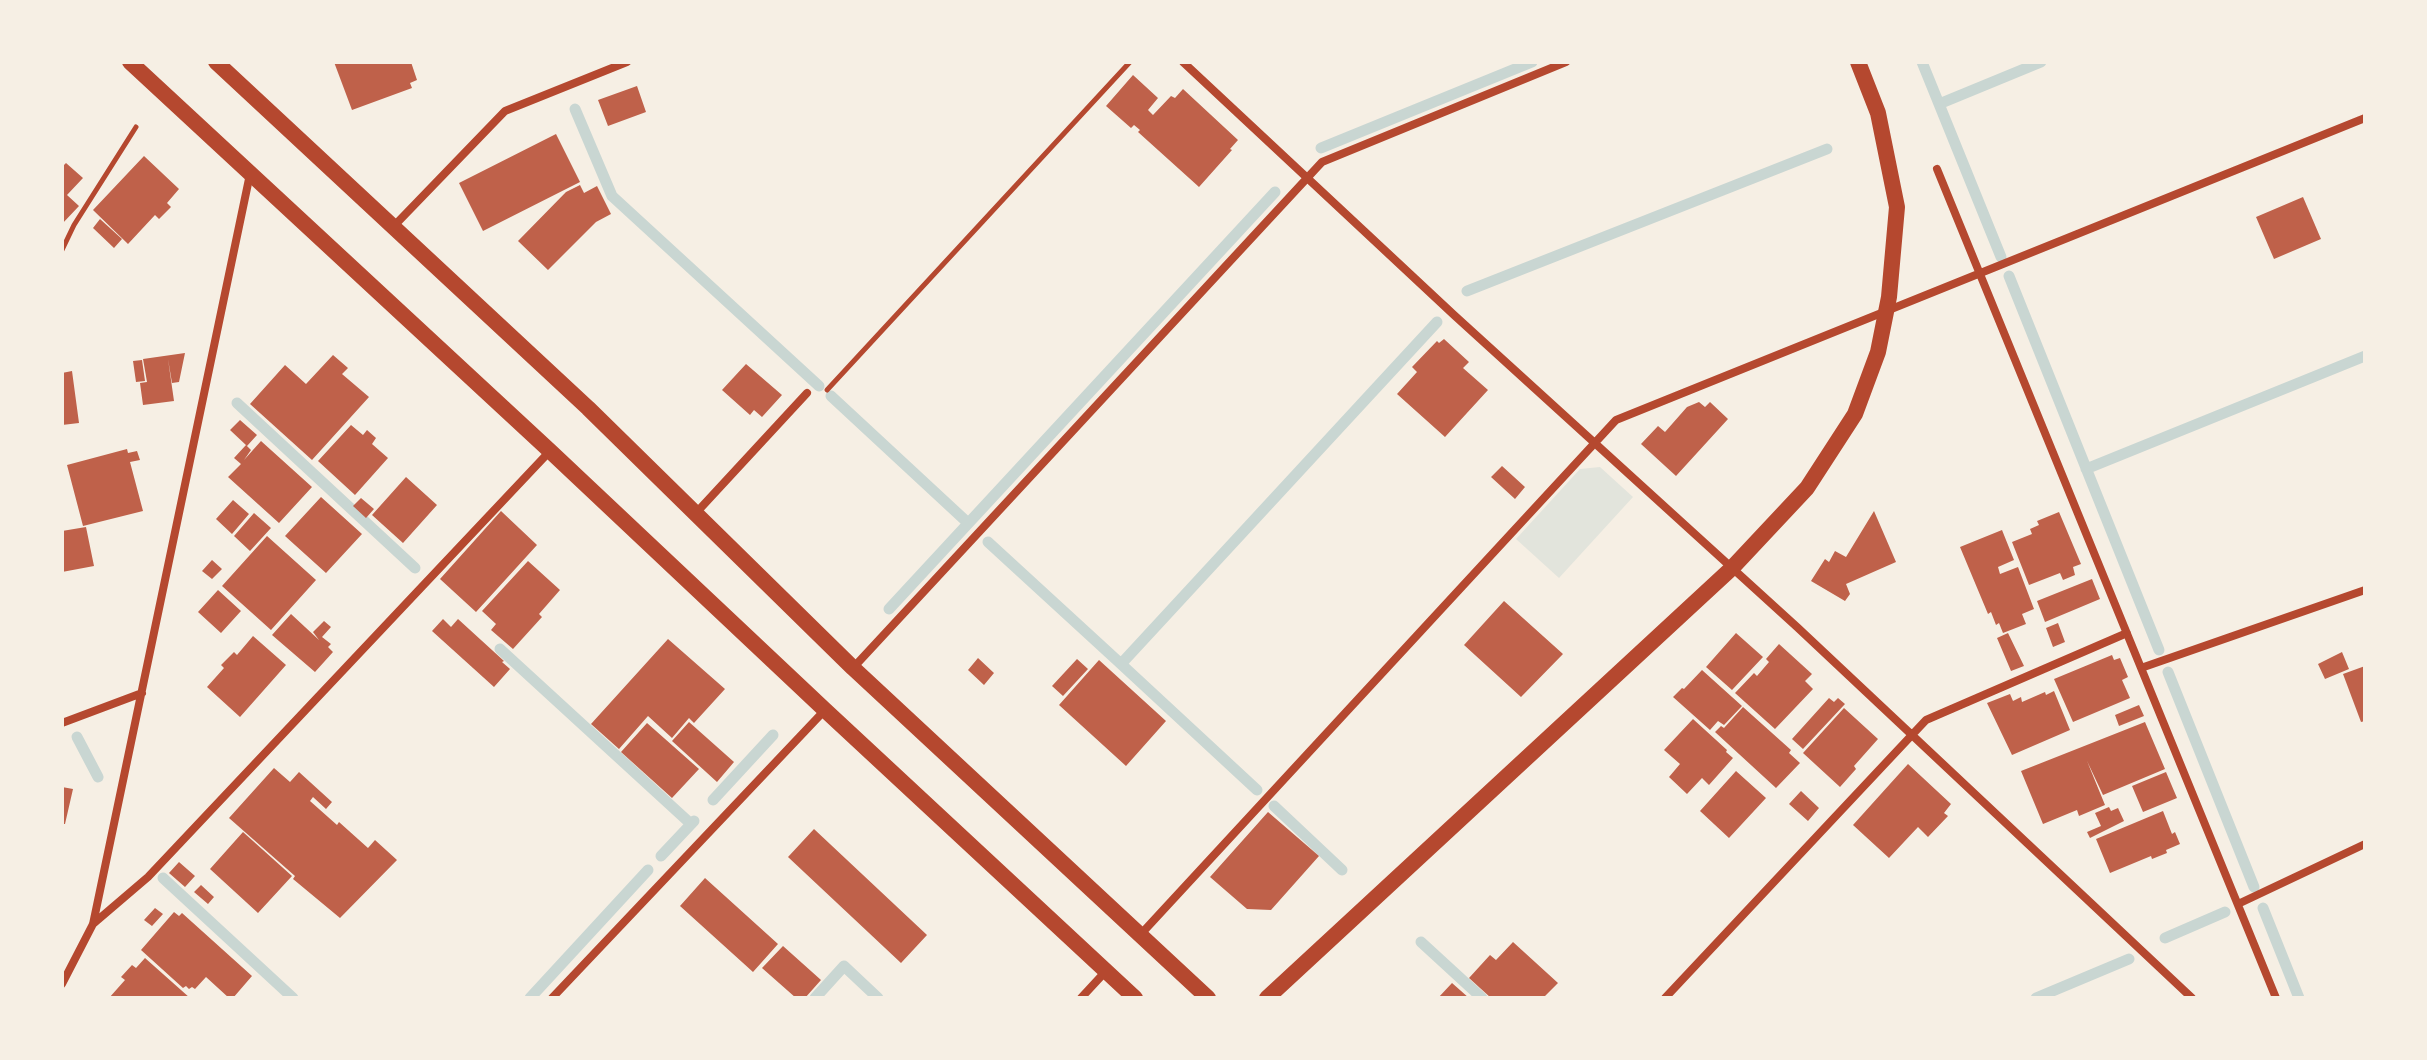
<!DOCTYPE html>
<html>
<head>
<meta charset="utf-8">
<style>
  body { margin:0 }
  #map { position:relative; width:2427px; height:1060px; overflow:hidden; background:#f6efe4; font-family:"Nunito Sans",sans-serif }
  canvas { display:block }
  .frame { position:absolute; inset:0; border:64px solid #f6efe4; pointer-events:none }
</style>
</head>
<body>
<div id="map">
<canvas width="2427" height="1060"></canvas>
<div class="frame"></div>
</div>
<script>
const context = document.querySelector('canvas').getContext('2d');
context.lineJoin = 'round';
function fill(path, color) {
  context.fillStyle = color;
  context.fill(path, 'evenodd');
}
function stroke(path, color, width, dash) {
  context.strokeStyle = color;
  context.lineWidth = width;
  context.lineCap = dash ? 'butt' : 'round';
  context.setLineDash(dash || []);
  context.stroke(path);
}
fill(new Path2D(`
  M1600 467 1633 497 1559 578 1516 539 1580 469Z`), '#e2e4dc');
stroke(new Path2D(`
  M1922 62 2001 257
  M1939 104 2041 62
  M575 109 612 196 819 386
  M1321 148 1532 62
  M2009 276 2159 650
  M1467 291 1827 149
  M831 396 968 523
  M237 403 415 568
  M2086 469 2365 356
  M988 542 1121 664
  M889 609 1275 192
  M500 649 691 824
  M2168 672 2254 887
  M77 737 98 777
  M1257 790 1121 664 1437 322
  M713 800 773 735
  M1274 806 1342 870
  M661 856 694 821
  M163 878 293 998
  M2263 908 2299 998
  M2165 938 2225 912
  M1421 942 1482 998
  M530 998 648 870
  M815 998 844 966 878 998
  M2036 998 2129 959`), '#c9d6d2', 11);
fill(new Path2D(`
  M334 62H411L417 80 410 83 412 88 352 110Z
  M1133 75 1158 98 1148 110 1153 115 1171 96 1175 98 1183 89 1238 140 1230 149 1232 150 1199 187 1138 132 1140 130 1134 125 1131 128 1106 106Z
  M637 86 646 112 608 126 598 100Z
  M556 134 580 182 483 231 459 183Z
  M144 156 179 189 167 203 171 207 159 219 155 215 128 244 93 210Z
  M66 163 83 178 67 195 79 206 62 224V167Z
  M580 185 584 193 597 186 611 214 596 222 548 270 518 241 566 192Z
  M2303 197 2321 239 2274 259 2256 217Z
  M100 219 122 239 114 248 93 228Z
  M1444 339 1469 362 1463 368 1488 390 1445 437 1397 394 1417 372 1412 367 1437 341 1439 343Z
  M185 353 179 382 172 383 168 359 174 401 143 405 140 383 147 382 143 359Z
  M333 355 348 368 342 374 369 397 312 460 250 404 285 365 306 384Z
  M142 360 145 381 136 382 133 361Z
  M746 364 782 395 762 417 754 410 750 415 722 390Z
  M72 371 79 423 62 425V373Z
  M1699 402 1705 407 1710 402 1728 419 1676 476 1641 444 1658 426 1665 432 1687 407Z
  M240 420 257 435 247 446 230 430Z
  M351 425 363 435 367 430 376 438 372 444 388 458 355 495 318 461Z
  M261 441 312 487 279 523 228 477 241 464 234 458 246 445 251 450 244 460Z
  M127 449 128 453 137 451 140 460 130 462 143 511 83 526 67 465Z
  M1502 466 1525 487 1515 499 1491 477Z
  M406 477 437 505 403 543 372 515Z
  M321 497 362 534 326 573 285 536Z
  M361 498 374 509 366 518 353 506Z
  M233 500 249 514 232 534 216 519Z
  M501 511 537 545 476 612 440 579Z
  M1874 511 1896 562 1846 584 1850 594 1845 601 1811 581 1825 559 1829 562 1835 551 1846 557Z
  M2059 512 2081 564 2073 567 2075 575 2063 580 2060 573 2029 585 2012 542 2032 534 2030 529 2039 525 2037 521Z
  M254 513 271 528 250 551 234 536Z
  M86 527 94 566 62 572V531Z
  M2002 530 2014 560 1998 567 2000 574 2018 567 2034 609 2022 614 2026 624 2003 633 1999 623 1996 625 1991 612 1988 614 1960 547Z
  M267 536 316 580 271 630 222 586Z
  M212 560 222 569 212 579 202 571Z
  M528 561 560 590 539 614 542 617 513 649 491 630 496 624 482 611Z
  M2092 579 2100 599 2045 622 2037 601Z
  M218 590 241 611 221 633 198 612Z
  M1504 601 1563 654 1521 697 1464 645Z
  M291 614 319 640 313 632 324 621 331 627 322 637 331 644 328 647 333 652 315 672 272 635Z
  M443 619 451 627 458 619 504 661 502 662 510 669 494 687 432 631Z
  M2058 623 2065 642 2053 647 2046 628Z
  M1736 633 1763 657 1732 690 1706 667Z
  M2008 633 2024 666 2011 671 1997 638Z
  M253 636 286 665 240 717 207 687 224 668 221 665 234 652 237 655Z
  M668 639 725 689 694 723 689 718 672 738 648 716 619 749 591 724Z
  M1779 644 1812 674 1805 681 1813 689 1775 729 1735 693 1754 673 1757 676 1769 662 1766 659Z
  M2342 652 2349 669 2325 679 2318 664Z
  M2112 655 2114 660 2120 658 2128 677 2122 680 2130 698 2073 722 2054 679Z
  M978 658 994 673 984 685 968 670Z
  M1077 659 1088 669 1063 696 1052 686Z
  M1099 660 1166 721 1126 766 1059 705Z
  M2365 666V721L2361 722 2343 674Z
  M1702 670 1742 706 1724 725 1718 721 1710 730 1673 697 1682 688 1684 689Z
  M2054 691 2070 730 2012 755 1987 703 2010 694 2013 701 2021 697 2022 702 2045 692 2046 695Z
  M1829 698 1834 702 1838 698 1845 704 1803 749 1792 739Z
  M2139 705 2144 716 2119 726 2115 715Z
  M1743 707 1791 750 1789 753 1800 763 1776 788 1715 732 1721 726 1724 728Z
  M1844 708 1878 739 1854 766 1856 769 1840 787 1803 753Z
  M1693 719 1727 750 1726 752 1733 758 1709 785 1702 778 1687 794 1669 777 1680 764 1664 750Z
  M689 722 734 762 717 782 672 741Z
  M2145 722 2165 769 2103 795 2087 761 2105 805 2079 816 2077 810 2043 824 2021 771Z
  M647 723 699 769 672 798 621 752Z
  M1908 764 1951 804 1944 813 1948 816 1928 837 1918 827 1889 858 1853 825Z
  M274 768 290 782 299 772 332 802 326 809 313 797 310 801 337 825 339 822 368 848 375 840 397 860 340 918 293 879 295 876 229 818Z
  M1736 771 1766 798 1729 838 1700 811Z
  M2166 772 2177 798 2143 812 2132 786Z
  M62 787 73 789 65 824H62Z
  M1801 791 1819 808 1808 821 1789 804Z
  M2109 807 2111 811 2118 808 2124 821 2090 838 2087 832 2101 826 2095 813Z
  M2163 811 2172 834 2175 832 2180 844 2166 850 2167 853 2152 859 2151 856 2110 873 2096 839Z
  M1268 812 1319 856 1271 910 1247 909 1210 877Z
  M814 829 927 935 901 963 788 857Z
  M243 832 292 876 258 913 210 869Z
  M179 862 195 876 185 887 169 873Z
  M705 878 778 944 753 972 680 906Z
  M201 885 214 897 208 904 194 892Z
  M155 908 163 914 152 926 144 920Z
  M174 912 179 916 182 913 252 976 233 998H229L206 977 195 989 192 987 189 989 186 986 183 988 141 950Z
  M1513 942 1558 983 1543 998H1491L1469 978 1490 955 1496 960Z
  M783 946 821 980 805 998H796L762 968Z
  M145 958 190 998H109L125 980 121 977 132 965 136 968Z
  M1452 983 1469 998H1438Z`), '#bf614a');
stroke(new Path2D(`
  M62 250 74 225 136 127
  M827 390 1130 62`), '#b5482f', 5);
stroke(new Path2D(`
  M1183 62 1454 315 1797 627 2192 998
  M1937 169 2276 998
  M393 227 505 111 627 62
  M696 513 807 393
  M853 668 1322 162 1566 62
  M2141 668 2365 590
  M62 723 142 693
  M2238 904 2365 844
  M93 924 148 877 550 451
  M1141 934 1616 420 2365 118
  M62 984 93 924 250 174
  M552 998 825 710
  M1081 998 1106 971
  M1665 998 1926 720 2127 633`), '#b5482f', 8);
stroke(new Path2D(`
  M130 62 550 451 825 710 1135 998
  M216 62 588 408 853 668 1208 998
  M1267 998 1732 568 1807 488 1855 414 1878 352 1889 297 1897 207 1878 113 1858 62`), '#b5482f', 16);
</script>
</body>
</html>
